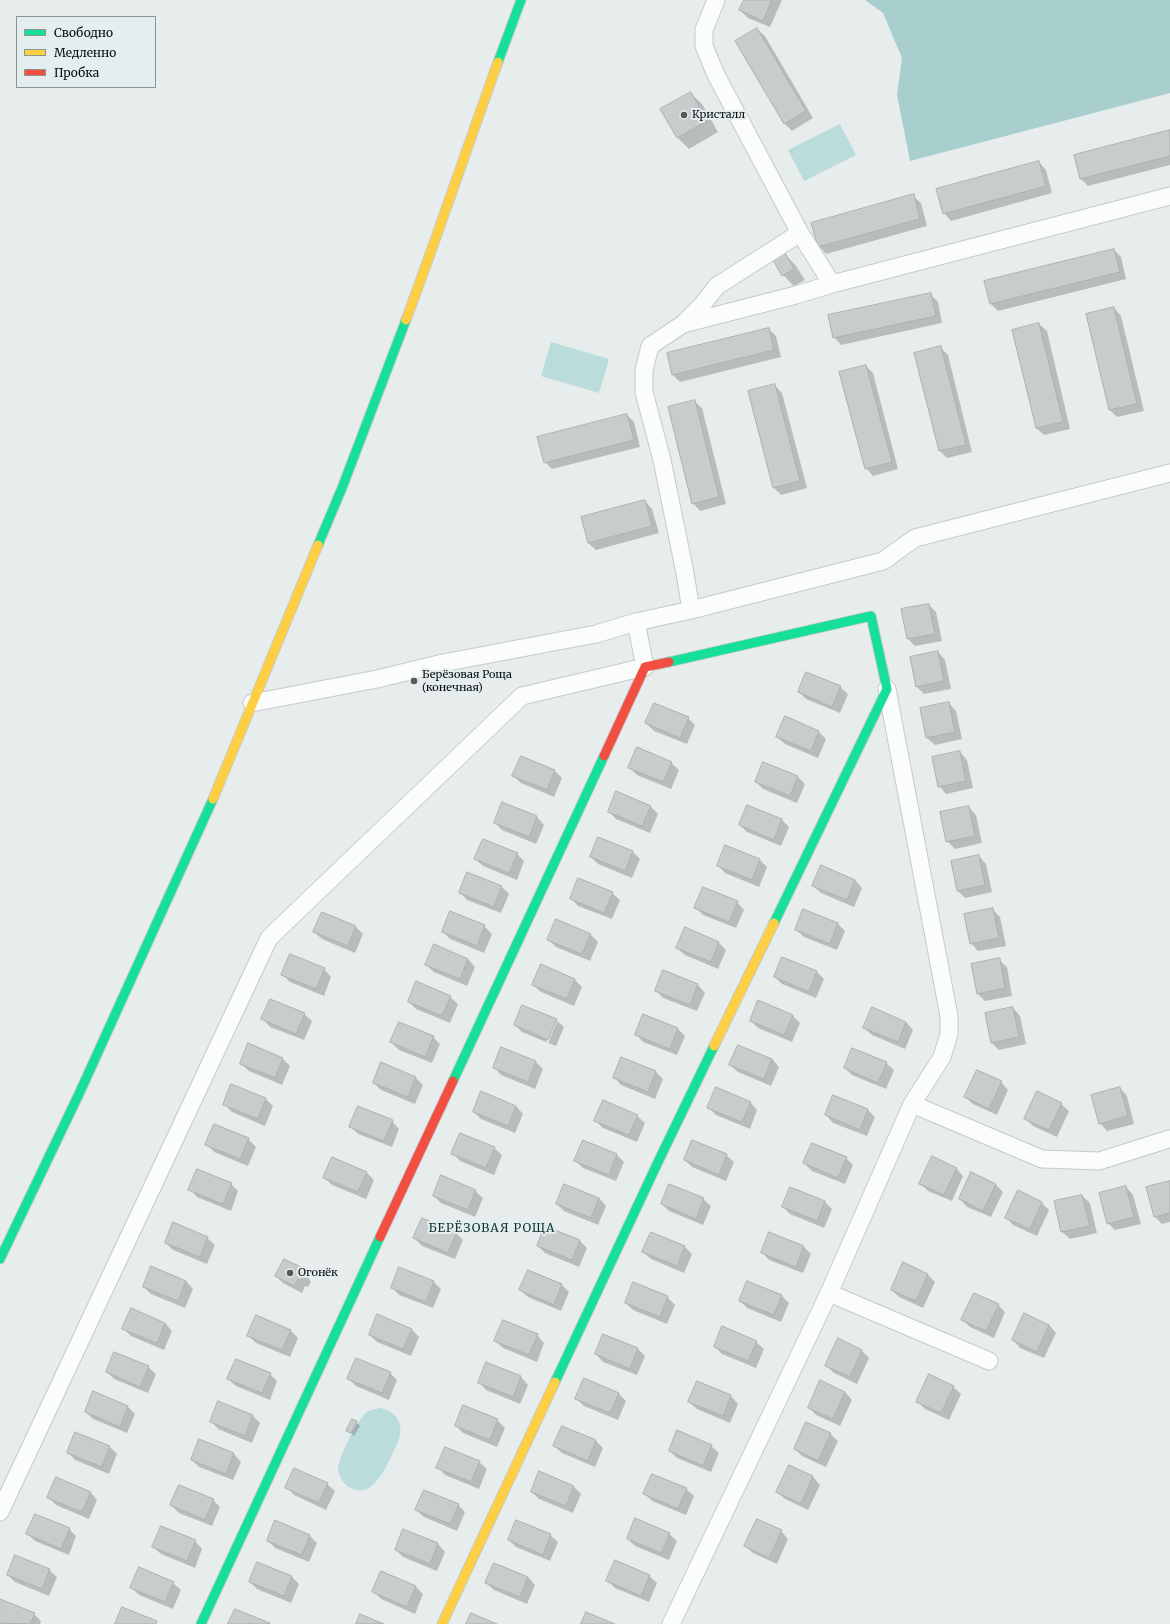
<!DOCTYPE html>
<html>
<head>
<meta charset="utf-8">
<style>
  body { margin:0 }
  #map { position:relative; width:1170px; height:1624px; overflow:hidden; background:#e7ecec; font-family:Merriweather,serif }
  canvas { display:block }
  .legend { position:absolute; left:16px; top:16px; width:140px; height:72px; box-sizing:border-box; background:#e5eeee; border:1px solid #8d9494; margin:0; padding:5px 7px; list-style:none; font-size:12px; color:#090c0c }
  .legend li { display:flex; align-items:center; gap:8px; height:20px }
  .legend b { width:20px; border:1px solid #8d9494 }
</style>
</head>
<body>
<div id="map">
<canvas width="1170" height="1624"></canvas>
<ul class="legend">
<li><b style="height:5px;background:#16e098"></b>Свободно</li>
<li><b style="height:5px;background:#ffcf43"></b>Медленно</li>
<li><b style="height:5px;background:#f24e42"></b>Пробка</li>
</ul>
</div>
<script>
const context = document.querySelector('canvas').getContext('2d');
context.lineJoin = 'round';
function fill(path, color) {
  context.fillStyle = color;
  context.fill(path, 'evenodd');
}
function stroke(path, color, width, dash) {
  context.strokeStyle = color;
  context.lineWidth = width;
  context.lineCap = dash ? 'butt' : 'round';
  context.setLineDash(dash || []);
  context.stroke(path);
}
function label(font, color, halo, rows, align = 'center') {
  context.font = font + ' Merriweather,serif';
  context.lineWidth = 4;
  context.setLineDash([]);
  context.textBaseline = 'middle';
  context.strokeStyle = halo;
  context.fillStyle = color;
  for (const [text, x, y, turn = 0] of rows) {
    context.save();
    context.translate(x, y);
    context.rotate((+turn || 0) * Math.PI / 180);
    context.textAlign = isNaN(turn) ? turn : align;
    if (halo) context.strokeText(text, 0, 0);
    context.fillText(text, 0, 0);
    context.restore();
  }
}
fill(new Path2D(`
  M840 124 856 155 804 181 788 150Z
  M551 342 609 359 599 393 541 376Z
  M381 1408C396 1412 404 1423 399 1439 391 1456 375 1504 349 1487 343 1483 339 1477 338 1469 338 1459 358 1418 367 1412 371 1409 376 1409 381 1408Z`), '#badcdb');
fill(new Path2D(`
  M865 0H1170V93L910 161 897 95 902 58 883 13Z`), '#a8cecd');
fill(new Path2D(`
  M745 0H782L770 27 748 18 740 10Z
  M757 29 765 36 813 118 792 131 785 124 736 42Z
  M690 93 702 104 718 132 689 149 678 138 662 110Z
  M1170 131V165L1088 186 1081 179 1075 156Z
  M1039 162 1046 170 1052 193 951 221 944 213Z
  M913 196 921 203 927 226 826 254 819 246Z
  M1114 250 1121 257 1126 279 998 311 991 304 985 281Z
  M785 254 796 266 805 280 794 286 783 275Z
  M930 294 938 302 942 323 841 345 834 337Z
  M1114 308 1121 316 1144 411 1117 417 1110 410 1087 315Z
  M1039 324 1047 331 1070 429 1044 435 1036 428Z
  M769 329 776 336 781 357 680 382 673 375Z
  M940 347 948 355 972 452 947 458 940 451 915 354Z
  M866 366 873 373 898 469 873 476 866 468Z
  M774 385 782 393 807 488 781 495 774 488Z
  M694 401 702 408 726 504 700 511 693 503Z
  M627 415 634 422 640 447 552 469 545 462Z
  M645 501 652 509 659 533 596 550 588 543Z
  M929 605 936 612 942 641 915 646 908 639Z
  M938 652 945 660 951 689 924 694 917 687Z
  M840 687 848 694 840 713 806 699 799 692Z
  M949 703 956 711 962 739 935 745 927 738Z
  M688 718 695 725 687 744 654 731 646 723Z
  M785 718 819 732 826 739 818 758 785 744 777 737Z
  M960 752 967 760 973 788 946 794 939 786Z
  M521 757 555 771 562 778 554 797 521 783 513 776Z
  M671 763 679 770 671 789 637 775 630 768Z
  M798 777 805 784 797 803 763 789 756 782Z
  M503 803 537 817 544 825 536 844 502 830 495 823Z
  M650 806 658 814 650 833 616 819 609 812Z
  M969 807 976 815 982 843 955 849 947 841Z
  M782 820 789 827 781 846 747 832 740 825Z
  M726 846 760 860 767 867 759 887 725 873 718 865Z
  M633 852 640 859 632 878 598 864 591 857Z
  M517 854 524 861 517 880 483 866 475 859Z
  M979 856 986 864 992 892 965 898 958 891Z
  M821 867 855 880 862 888 854 907 821 893 813 886Z
  M468 873 502 887 509 894 501 913 467 900 460 892Z
  M612 893 620 900 612 919 578 906 571 898Z
  M737 902 744 910 736 928 703 915 695 907Z
  M992 909 1000 917 1006 946 978 951 971 943Z
  M804 910 838 924 845 931 837 950 804 937 796 929Z
  M322 913 356 927 363 934 355 953 322 939 314 932Z
  M484 926 492 934 484 953 450 939 443 931Z
  M685 929 719 943 726 950 718 969 685 955 677 948Z
  M590 934 598 942 590 961 556 947 549 940Z
  M434 946 468 959 475 967 467 986 434 972 426 965Z
  M783 958 817 972 824 979 816 998 782 984 775 977Z
  M999 960 1007 967 1012 996 985 1001 978 994Z
  M541 966 575 980 582 987 574 1006 541 992 533 985Z
  M324 969 331 977 324 996 290 982 283 975Z
  M664 971 698 985 705 993 697 1011 663 998 656 990Z
  M450 997 458 1004 450 1023 416 1009 409 1002Z
  M1013 1008 1020 1016 1026 1044 999 1050 992 1043Z
  M872 1009 906 1022 913 1030 905 1049 872 1035 864 1028Z
  M304 1014 312 1021 304 1040 270 1027 263 1019Z
  M644 1015 678 1029 685 1036 677 1055 643 1042 636 1034Z
  M792 1015 800 1023 792 1042 758 1028 751 1021Z
  M556 1020 564 1027 556 1046 548 1043 557 1022H555L546 1042 522 1032 515 1025Z
  M433 1037 440 1044 432 1063 399 1050 391 1042Z
  M249 1045 283 1059 290 1066 282 1085 249 1071 241 1064Z
  M502 1048 536 1062 543 1069 535 1089 501 1075 494 1067Z
  M622 1059 656 1072 663 1079 655 1099 621 1085 614 1077Z
  M772 1059 779 1067 771 1086 738 1072 730 1065Z
  M886 1063 894 1070 886 1089 852 1075 845 1068Z
  M416 1078 423 1085 415 1104 381 1090 374 1083Z
  M1001 1082 1008 1090 997 1115 973 1104 965 1097Z
  M232 1085 266 1099 273 1106 265 1126 232 1112 224 1104Z
  M1120 1088 1127 1096 1134 1124 1107 1131 1100 1123Z
  M750 1102 757 1110 750 1129 716 1115 708 1107Z
  M1061 1104 1069 1111 1057 1137 1033 1126 1026 1119Z
  M516 1106 523 1114 515 1133 481 1119 474 1112Z
  M868 1110 875 1117 867 1136 833 1123 826 1115Z
  M637 1116 645 1123 637 1142 603 1128 596 1121Z
  M392 1121 399 1129 392 1147 358 1134 350 1126Z
  M248 1139 256 1147 248 1166 214 1152 207 1144Z
  M583 1141 617 1155 624 1162 616 1181 583 1168 575 1160Z
  M494 1148 502 1155 494 1175 460 1161 453 1153Z
  M726 1155 734 1162 726 1181 692 1167 685 1160Z
  M846 1158 853 1165 845 1184 812 1171 804 1163Z
  M956 1168 963 1176 952 1201 928 1191 920 1183Z
  M366 1172 374 1180 366 1199 332 1185 325 1178Z
  M1170 1182V1222L1162 1224 1155 1217 1148 1188Z
  M231 1184 238 1191 231 1211 197 1197 190 1189Z
  M995 1184 1003 1192 991 1217 967 1207 960 1199Z
  M1126 1187 1133 1195 1141 1224 1115 1230 1108 1223Z
  M475 1191 483 1198 475 1217 441 1203 434 1196Z
  M1018 1192 1042 1203 1049 1210 1037 1236 1013 1225 1006 1217Z
  M1082 1196 1090 1203 1097 1233 1070 1239 1062 1232 1055 1202Z
  M599 1198 606 1206 598 1225 564 1211 557 1204Z
  M703 1199 711 1206 703 1225 669 1211 662 1204Z
  M825 1202 832 1209 824 1228 790 1214 783 1207Z
  M546 1227 580 1241 587 1248 579 1267 545 1253 538 1246Z
  M456 1233 463 1240 455 1259 422 1246 414 1238Z
  M651 1233 685 1247 692 1254 684 1273 651 1259 643 1252Z
  M770 1233 804 1247 811 1254 803 1273 769 1260 762 1252Z
  M207 1238 215 1245 207 1264 173 1250 166 1243Z
  M284 1260 302 1269 310 1277 309 1279 311 1282 308 1287 305 1286 302 1293 283 1283 276 1276Z
  M400 1268 434 1282 441 1289 433 1308 399 1295 392 1287Z
  M528 1271 562 1285 569 1292 561 1311 528 1297 520 1290Z
  M928 1275 935 1282 923 1308 899 1297 892 1290Z
  M186 1281 193 1289 185 1308 151 1294 144 1287Z
  M782 1296 789 1303 781 1322 747 1308 740 1301Z
  M667 1297 675 1305 667 1324 633 1310 626 1303Z
  M998 1305 1005 1312 994 1338 970 1327 963 1320Z
  M165 1323 172 1331 164 1350 131 1336 123 1328Z
  M1049 1325 1056 1333 1044 1358 1020 1348 1013 1340Z
  M411 1329 419 1337 411 1356 377 1342 370 1335Z
  M290 1330 298 1338 290 1357 256 1343 249 1336Z
  M537 1335 544 1343 537 1362 503 1348 495 1341Z
  M838 1340 862 1351 869 1358 857 1384 834 1373 826 1365Z
  M756 1342 764 1349 756 1368 722 1354 715 1347Z
  M638 1349 645 1356 637 1375 603 1362 596 1354Z
  M487 1363 521 1377 528 1385 520 1404 486 1390 479 1382Z
  M148 1367 156 1374 148 1393 114 1379 107 1372Z
  M390 1373 397 1380 389 1400 356 1386 348 1378Z
  M270 1374 277 1381 270 1400 236 1386 228 1379Z
  M697 1382 731 1396 738 1404 730 1423 697 1409 689 1402Z
  M953 1387 961 1394 949 1420 925 1409 918 1402Z
  M845 1392 852 1400 840 1426 816 1415 809 1407Z
  M618 1393 626 1401 618 1420 584 1406 577 1399Z
  M219 1402 253 1416 260 1423 252 1443 218 1429 211 1421Z
  M128 1407 135 1414 127 1433 93 1419 86 1412Z
  M497 1420 505 1428 497 1447 463 1433 456 1426Z
  M356 1422 360 1426 354 1436 348 1431Z
  M562 1427 596 1441 603 1448 595 1467 562 1453 554 1446Z
  M76 1433 110 1447 117 1454 109 1474 75 1460 68 1452Z
  M830 1434 838 1441 826 1467 802 1456 795 1449Z
  M200 1440 234 1454 241 1462 233 1480 199 1467 192 1460Z
  M711 1446 719 1453 711 1472 677 1458 670 1451Z
  M479 1462 487 1469 479 1489 445 1475 438 1467Z
  M789 1466 813 1477 820 1485 808 1510 785 1499 777 1492Z
  M540 1473 574 1487 581 1494 573 1513 539 1499 532 1492Z
  M327 1484 335 1491 326 1510 294 1495 287 1487Z
  M686 1489 694 1496 686 1515 652 1501 645 1494Z
  M90 1492 97 1500 89 1519 56 1505 48 1497Z
  M213 1500 220 1507 212 1526 179 1513 171 1505Z
  M458 1505 465 1512 457 1531 424 1517 416 1510Z
  M69 1529 76 1536 69 1555 35 1541 28 1534Z
  M781 1531 788 1539 777 1564 753 1553 745 1546Z
  M669 1534 677 1541 669 1560 635 1546 628 1539Z
  M550 1535 558 1542 550 1561 516 1547 509 1540Z
  M310 1536 317 1543 309 1562 275 1548 268 1541Z
  M195 1541 202 1549 195 1568 161 1554 153 1547Z
  M438 1544 445 1552 437 1571 403 1557 396 1550Z
  M494 1564 528 1577 535 1585 527 1604 494 1590 486 1583Z
  M49 1570 57 1577 49 1596 15 1582 8 1575Z
  M382 1573 416 1587 423 1594 415 1614 381 1599 374 1592Z
  M649 1576 657 1583 649 1602 615 1588 608 1581Z
  M292 1577 299 1584 291 1603 257 1589 250 1582Z
  M173 1583 181 1590 173 1609 139 1595 132 1588Z
  M0 1601 34 1614 41 1621 40 1624H0Z`), '#0003');
const building = new Path2D(`
  M744 0H772L763 21 739 10Z
  M757 28 806 111 784 124 735 41Z
  M691 92 707 121 677 138 660 109Z
  M1170 130V156L1080 179 1074 155Z
  M1039 161 1046 186 943 214 936 189Z
  M914 194 920 219 818 247 811 223Z
  M1114 249 1120 272 990 304 984 281Z
  M785 253 794 269 782 276 773 260Z
  M931 293 936 316 833 338 828 315Z
  M1114 307 1137 404 1109 410 1086 314Z
  M1039 323 1063 422 1036 428 1012 330Z
  M769 328 774 350 672 375 667 353Z
  M941 346 966 445 939 451 914 353Z
  M866 365 892 462 865 469 839 372Z
  M775 384 800 481 773 488 748 391Z
  M695 400 719 497 692 504 668 407Z
  M627 414 634 440 544 463 537 437Z
  M645 500 652 526 588 543 581 517Z
  M929 604 935 634 907 639 901 609Z
  M938 651 944 681 916 687 910 657Z
  M806 672 841 686 832 707 798 692Z
  M949 702 955 732 926 738 920 708Z
  M654 703 689 717 680 738 645 723Z
  M785 716 819 731 811 751 776 737Z
  M637 747 672 762 663 782 628 768Z
  M960 751 966 781 938 787 932 757Z
  M521 756 555 770 547 790 512 776Z
  M763 762 798 776 790 796 755 782Z
  M616 791 651 806 642 826 608 812Z
  M502 802 537 816 529 837 494 823Z
  M747 805 782 819 774 840 739 825Z
  M969 806 975 836 946 842 940 812Z
  M598 837 633 851 625 871 590 857Z
  M483 839 518 853 509 873 474 859Z
  M725 845 760 859 752 880 717 866Z
  M979 855 985 885 957 891 951 861Z
  M821 865 855 880 847 900 812 886Z
  M467 872 502 886 494 907 459 893Z
  M578 878 613 892 604 913 570 899Z
  M703 887 738 901 729 922 694 908Z
  M993 908 999 938 970 944 964 914Z
  M803 909 838 923 830 944 795 930Z
  M450 911 485 925 477 946 442 932Z
  M322 912 356 926 348 946 313 932Z
  M556 919 591 934 582 954 547 940Z
  M685 927 719 942 711 962 676 948Z
  M434 944 468 959 460 979 425 965Z
  M290 954 325 968 316 989 281 975Z
  M782 957 817 971 809 992 774 977Z
  M1000 958 1005 988 977 994 971 964Z
  M541 964 575 979 567 999 532 985Z
  M663 970 698 984 690 1005 655 991Z
  M416 981 451 996 442 1016 408 1002Z
  M270 999 305 1013 296 1034 261 1019Z
  M758 1000 793 1015 784 1035 750 1021Z
  M522 1005 557 1019 548 1040 514 1025Z
  M872 1007 906 1022 898 1042 863 1028Z
  M1013 1007 1019 1037 991 1043 985 1013Z
  M643 1014 678 1028 670 1049 635 1035Z
  M399 1022 434 1036 425 1057 390 1042Z
  M248 1043 283 1058 275 1078 240 1064Z
  M738 1045 772 1059 764 1079 729 1065Z
  M501 1047 536 1061 528 1082 493 1068Z
  M852 1048 887 1062 878 1083 844 1068Z
  M621 1057 656 1071 648 1092 613 1078Z
  M381 1062 416 1077 408 1097 373 1083Z
  M977 1070 1002 1081 989 1109 964 1097Z
  M231 1084 266 1098 258 1119 223 1105Z
  M716 1087 751 1102 742 1122 707 1108Z
  M1120 1087 1128 1116 1099 1124 1091 1095Z
  M481 1091 516 1106 508 1126 473 1112Z
  M1037 1091 1062 1103 1049 1130 1024 1119Z
  M833 1095 868 1109 860 1130 825 1115Z
  M603 1100 638 1115 629 1135 594 1121Z
  M358 1106 393 1120 384 1141 349 1127Z
  M214 1124 249 1138 240 1159 205 1145Z
  M460 1133 495 1147 486 1168 451 1154Z
  M583 1140 617 1154 609 1175 574 1161Z
  M692 1140 727 1154 719 1175 684 1160Z
  M812 1143 847 1157 838 1178 803 1163Z
  M932 1156 957 1168 944 1195 919 1184Z
  M332 1157 367 1172 358 1192 323 1178Z
  M197 1169 232 1183 223 1204 188 1190Z
  M971 1172 996 1184 983 1211 959 1199Z
  M441 1175 476 1190 468 1210 433 1196Z
  M1170 1181V1213L1154 1217 1146 1187Z
  M564 1184 599 1198 591 1218 556 1204Z
  M669 1184 704 1198 696 1219 661 1204Z
  M1126 1186 1134 1217 1107 1224 1099 1193Z
  M790 1187 825 1201 817 1221 782 1207Z
  M1018 1190 1042 1202 1030 1229 1005 1218Z
  M1082 1195 1090 1226 1061 1232 1054 1201Z
  M422 1218 457 1232 448 1253 413 1238Z
  M173 1222 208 1237 200 1257 165 1243Z
  M545 1226 580 1240 572 1260 537 1246Z
  M651 1232 685 1246 677 1266 642 1252Z
  M769 1232 804 1246 796 1267 761 1253Z
  M284 1259 303 1268 301 1272 304 1274 301 1281 298 1279 294 1286 275 1276Z
  M903 1262 928 1274 916 1301 891 1290Z
  M151 1266 186 1281 178 1301 143 1287Z
  M399 1267 434 1281 426 1302 391 1288Z
  M528 1270 562 1284 554 1305 519 1290Z
  M747 1281 782 1295 774 1315 739 1301Z
  M633 1282 668 1296 660 1317 625 1303Z
  M974 1293 999 1304 986 1331 961 1320Z
  M131 1308 165 1323 157 1343 122 1329Z
  M1024 1313 1049 1325 1037 1352 1012 1340Z
  M377 1314 412 1329 403 1349 369 1335Z
  M256 1315 291 1330 282 1350 247 1336Z
  M503 1320 538 1334 529 1355 494 1341Z
  M722 1326 757 1341 748 1361 714 1347Z
  M603 1334 638 1348 630 1369 595 1354Z
  M838 1338 862 1350 850 1377 825 1366Z
  M114 1352 149 1366 140 1387 106 1372Z
  M356 1358 391 1372 382 1393 347 1379Z
  M236 1359 271 1373 262 1393 227 1379Z
  M486 1362 521 1376 513 1397 478 1383Z
  M929 1374 954 1386 941 1413 916 1402Z
  M584 1378 619 1393 610 1413 575 1399Z
  M820 1380 845 1392 833 1419 808 1408Z
  M697 1381 731 1395 723 1416 688 1402Z
  M93 1391 128 1406 120 1427 85 1412Z
  M218 1401 253 1415 245 1436 210 1422Z
  M463 1405 498 1419 490 1440 455 1426Z
  M352 1419 357 1421 351 1433 346 1431Z
  M806 1422 831 1433 818 1461 794 1449Z
  M562 1426 596 1440 588 1461 553 1446Z
  M677 1430 712 1445 703 1466 669 1451Z
  M75 1432 110 1446 102 1467 67 1453Z
  M199 1439 234 1453 226 1474 191 1460Z
  M445 1447 480 1461 471 1482 436 1468Z
  M789 1465 813 1476 801 1504 776 1492Z
  M294 1468 328 1483 319 1503 285 1488Z
  M539 1471 574 1486 566 1506 531 1492Z
  M652 1474 687 1488 678 1509 643 1494Z
  M56 1477 91 1492 82 1512 47 1498Z
  M179 1485 214 1499 205 1520 170 1505Z
  M424 1490 459 1504 450 1524 415 1510Z
  M35 1514 70 1528 61 1549 26 1534Z
  M635 1518 670 1533 661 1553 627 1539Z
  M757 1519 782 1530 769 1558 744 1546Z
  M275 1520 310 1535 302 1555 267 1541Z
  M516 1520 551 1534 543 1555 508 1540Z
  M161 1526 196 1540 187 1561 152 1547Z
  M403 1529 438 1543 430 1564 395 1550Z
  M15 1555 50 1569 42 1589 7 1575Z
  M615 1560 650 1575 641 1596 606 1581Z
  M257 1562 292 1576 284 1596 249 1582Z
  M494 1563 528 1577 520 1597 485 1583Z
  M139 1567 174 1582 165 1602 130 1588Z
  M381 1571 416 1586 407 1607 372 1592Z
  M0 1599 35 1613 30 1624 0 1623Z
  M122 1607 157 1621 156 1624H115Z
  M235 1609 270 1623 269 1624H228Z
  M586 1612 615 1624H581Z
  M471 1613 497 1624H466Z
  M360 1614 384 1624H356Z`);
fill(building, '#c8cccc');
stroke(building, '#acb0b0', 1);
const street = new Path2D(`
  M716 0 704 30V46L716 75 800 233 832 284
  M684 323 702 305 717 286 800 233
  M691 610 685 573 662 460 644 392V370L650 346 683 324 796 295 832 284 1170 196
  M252 703 377 679 443 663 596 634 636 622 691 610 883 561 915 538 1170 473
  M912 1104 1042 1159 1099 1161 1169 1139
  M829 1293 989 1361
  M0 1512 269 938 522 696 645 667 636 622
  M671 1624 829 1293 912 1104 942 1057 949 1034V1016L887 689`);
const fast = new Path2D(`
  M498 62 521 0
  M318 545 342 488 406 320
  M669 662 871 616 887 689 774 923
  M453 1081 604 756
  M0 1259 79 1094 213 799
  M555 1382 658 1162 714 1046
  M201 1624 380 1237`);
const slow = new Path2D(`
  M406 320C438 234 467 148 498 62
  M213 799 318 545
  M714 1046 774 923
  M442 1624 555 1382`);
const jam = new Path2D(`
  M604 756 645 667 669 662
  M380 1237 453 1081`);
stroke(street, '#c6caca', 19);
stroke(fast, '#c6caca', 11);
stroke(slow, '#c6caca', 11);
stroke(jam, '#c6caca', 11);
stroke(street, '#fbfcfc', 17);
stroke(fast, '#16e098', 9);
stroke(slow, '#ffcf43', 9);
stroke(jam, '#f24e42', 9);
for (const [x, y, r, color] of [
  [684,115,4,"#575a5a"],
  [414,681,4,"#575a5a"],
  [290,1273,4,"#575a5a"]
]) {
  const dot = new Path2D();
  dot.arc(x, y, r, 0, 2 * Math.PI);
  context.fillStyle = color;
  context.fill(dot);
  stroke(dot, '#e5eeee', 1.5);
}
label('11px', '#090c0c', '#e5eeee', [
  ["Кристалл",692,115],
  ["Берёзовая Роща",422,675],
  ["(конечная)",422,688],
  ["Огонёк",298,1273]
], 'left');
context.letterSpacing = '1px';
label('12px', '#0f3232', '#e5eeee', [
  ["БЕРЁЗОВАЯ РОЩА",492,1229]
]);
context.letterSpacing = '0px';
</script>
</body>
</html>
